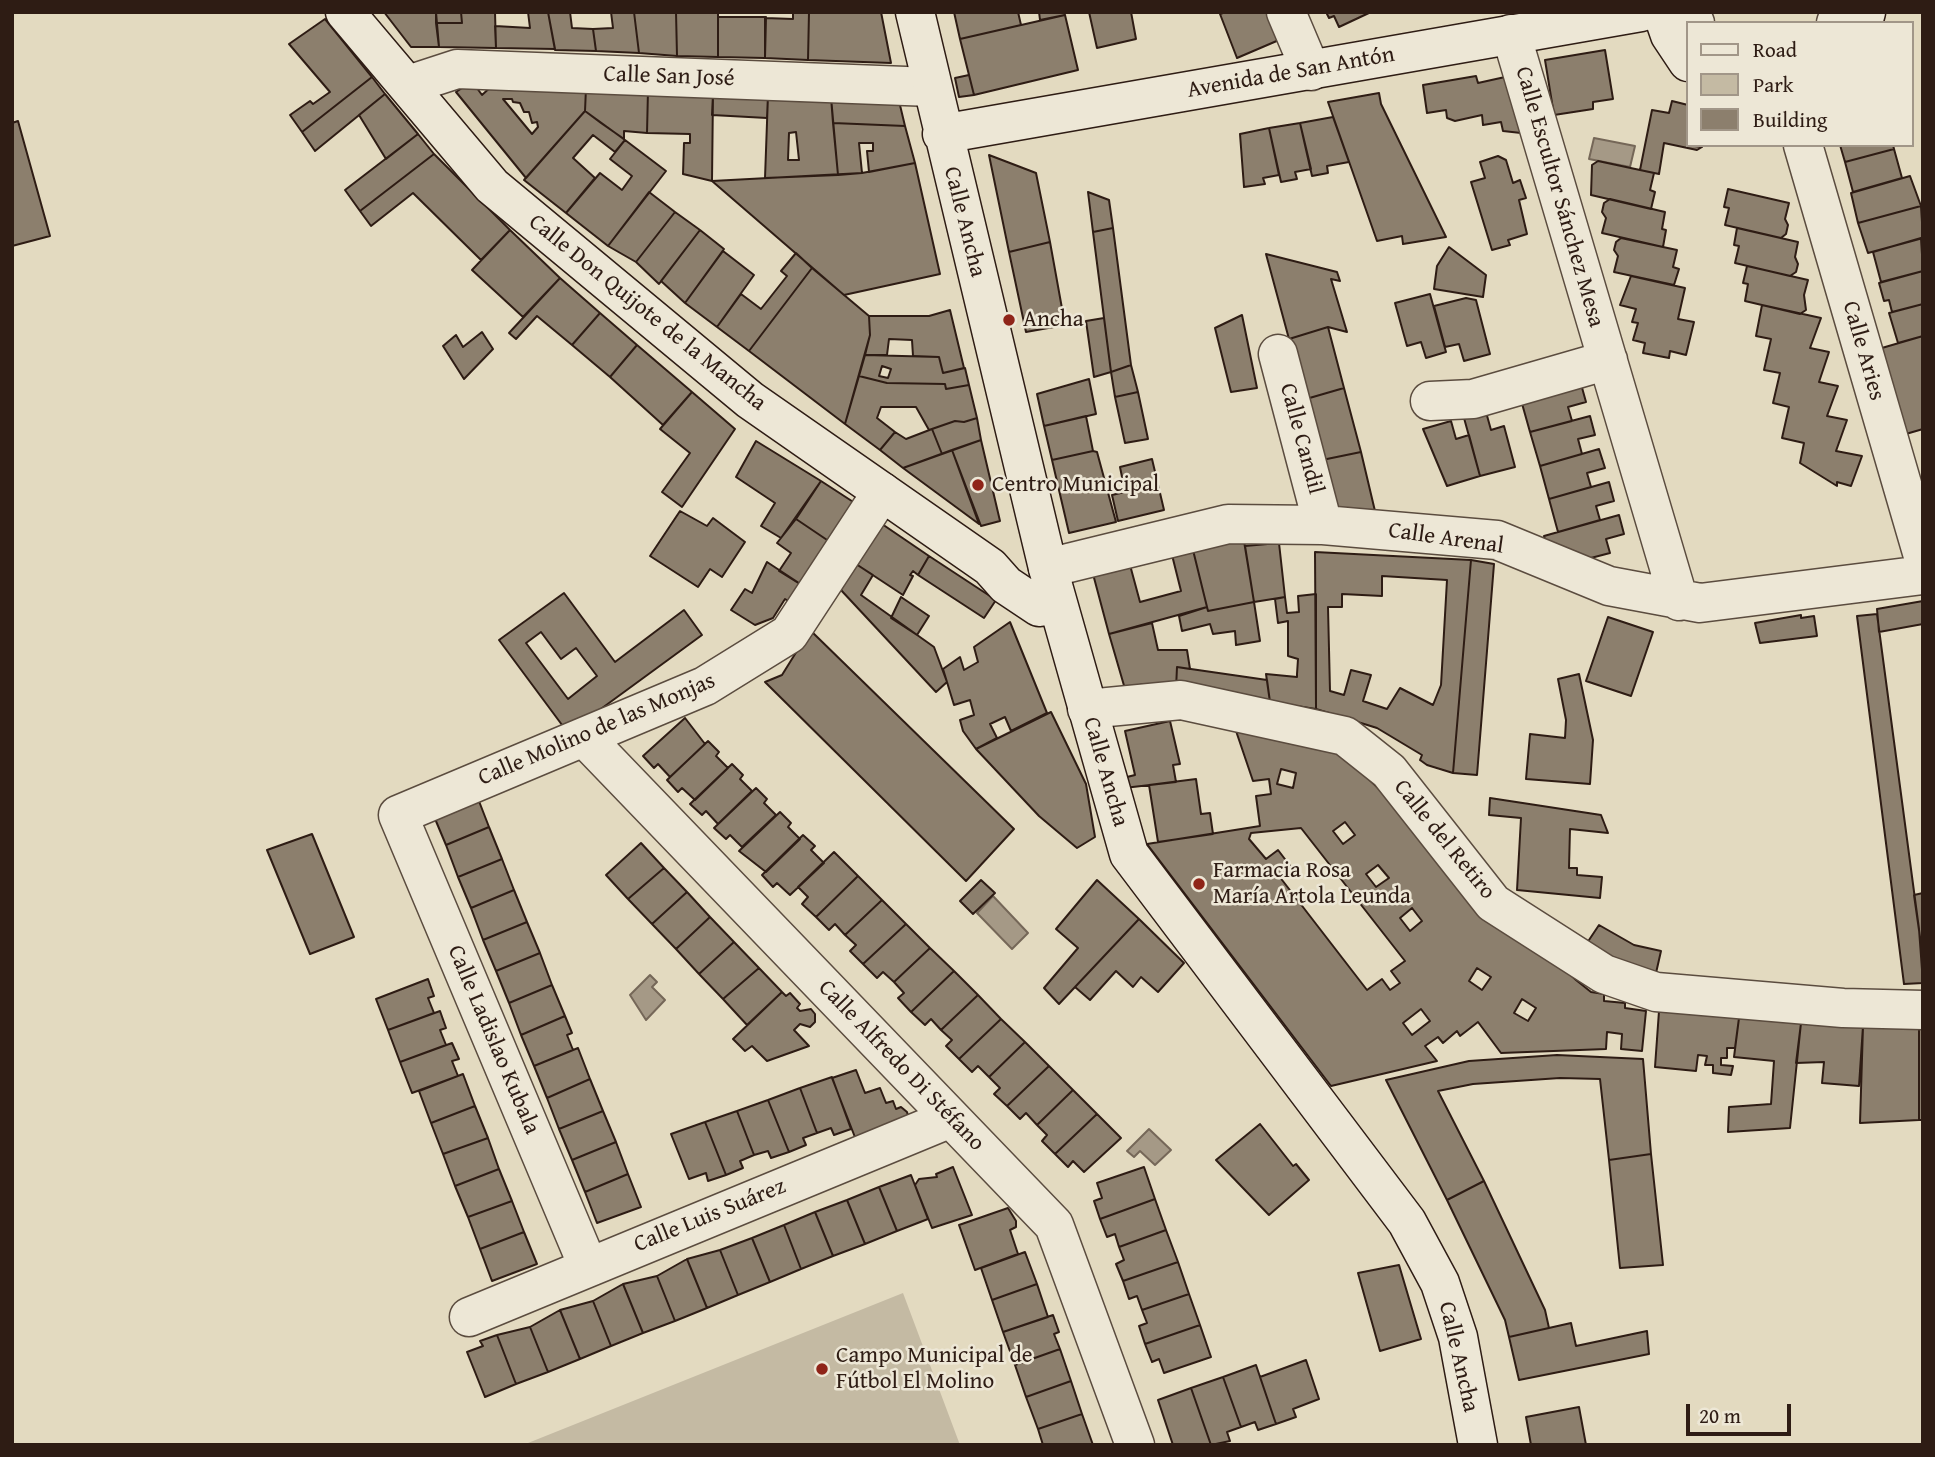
<!DOCTYPE html>
<html>
<head>
<meta charset="utf-8">
<style>
  body { margin:0 }
  #map { position:relative; width:1935px; height:1457px; overflow:hidden; background:#e3dac0; font-family:"Gentium Book Plus",serif }
  canvas { display:block }
  .frame { position:absolute; inset:0; border:14px solid #2e1c14; pointer-events:none }
  .legend { position:absolute; left:1686px; top:21px; width:228px; height:126px; box-sizing:border-box; background:#ede7d6; border:2px solid #a19688; margin:0; padding:9px 12px; list-style:none; font-size:21px; color:#2e1c14 }
  .legend li { display:flex; align-items:center; gap:14px; height:35px }
  .legend b { width:35px; border:2px solid #a19688 }
  .scale { position:absolute; left:1686px; top:1404px; width:105px; height:32px; box-sizing:border-box; border:4px solid #2e1c14; border-top:0; padding-left:9px; font-size:21px; line-height:24px; white-space:nowrap; color:#2e1c14; -webkit-text-stroke:5px #ede7d6; paint-order:stroke }
</style>
</head>
<body>
<div id="map">
<canvas width="1935" height="1457"></canvas>
<div class="frame"></div>
<ul class="legend">
<li><b style="height:9px;background:#ede7d6"></b>Road</li>
<li><b style="height:19px;background:#c4baa3"></b>Park</li>
<li><b style="height:19px;background:#8c7f6d"></b>Building</li>
</ul>
<div class="scale">20 m</div>
</div>
<script>
const context = document.querySelector('canvas').getContext('2d');
context.lineJoin = 'round';
function fill(path, color) {
  context.fillStyle = color;
  context.fill(path, 'evenodd');
}
function stroke(path, color, width, dash) {
  context.strokeStyle = color;
  context.lineWidth = width;
  context.lineCap = dash ? 'butt' : 'round';
  context.setLineDash(dash || []);
  context.stroke(path);
}
function label(font, color, halo, rows, align = 'center') {
  context.font = font + ' "Gentium Book Plus",serif';
  context.lineWidth = 5;
  context.setLineDash([]);
  context.textBaseline = 'middle';
  context.strokeStyle = halo;
  context.fillStyle = color;
  for (const [text, x, y, turn = 0] of rows) {
    context.save();
    context.translate(x, y);
    context.rotate((+turn || 0) * Math.PI / 180);
    context.textAlign = isNaN(turn) ? turn : align;
    if (halo) context.strokeText(text, 0, 0);
    context.fillText(text, 0, 0);
    context.restore();
  }
}
fill(new Path2D(`
  M903 1293 960 1445H523Z`), '#c4baa3');
const water = new Path2D(`
  M1594 138 1635 146 1630 167 1589 159Z
  M993 896 1028 933 1012 949 977 913Z
  M650 975 657 982 652 987 665 1000 646 1020 630 995Z
  M1149 1129 1171 1150 1155 1165 1140 1151 1134 1157 1127 1151Z`);
fill(water, '#a59986');
stroke(water, '#756758', 2);
const building = new Path2D(`
  M384 12H436L439 47H411Z
  M436 12H461L462 23H436Z
  M461 12H495L496 48 439 47 436 23H462Z
  M528 12H548L555 49 496 48 495 26 530 28Z
  M548 12H570L572 28 593 29 596 51 555 50Z
  M611 12H634L639 53 596 51 593 29 613 28Z
  M634 12H676L677 56 639 53Z
  M676 12H718V57L677 56Z
  M793 12 809 13 808 60 765 58V18L793 19Z
  M881 12 891 63 808 60 809 12Z
  M954 12H1018L1021 25 960 39Z
  M1039 12H1064L1065 15 1040 20Z
  M1089 12H1131L1136 39 1097 48Z
  M1226 12H1268L1279 40 1237 58 1220 14Z
  M1326 12H1371L1339 27 1334 16 1329 18Z
  M1065 15 1078 70 974 95 960 39Z
  M718 17H766L765 58 718 57Z
  M325 19 372 77 302 132 290 115 310 101 313 104 330 92 289 44Z
  M1605 50 1613 99 1593 102V109L1554 115 1545 60Z
  M969 75 974 95 959 97 955 78Z
  M1476 76 1478 83 1505 77 1521 133 1503 131 1501 122 1483 125 1482 115 1455 121 1447 118 1446 110 1427 113 1423 85Z
  M372 77 385 94 315 151 302 132Z
  M468 84H474L482 95 494 84 586 88 585 111 526 178 456 92ZM503 99H512L513 102 520 103 524 112H529L532 123 537 122 538 127 532 134Z
  M586 88 648 90 647 133 624 131V139L601 123 585 111Z
  M648 90 713 94 712 181 683 174 684 143H690V134L647 133Z
  M1379 93 1381 104 1446 237 1403 244 1402 236 1377 241 1328 102Z
  M385 94 418 134 386 159 359 115Z
  M713 94 768 95 767 118 712 115Z
  M768 95 831 97 838 175 765 178ZM796 132 799 160H788L789 133Z
  M831 97 899 101 905 126 833 123Z
  M1672 101 1688 105V145L1702 147 1697 150 1664 143 1659 174 1640 170 1652 110 1669 113Z
  M585 111 625 140 615 152 593 135 573 158 595 178 566 213 524 180Z
  M1333 117 1349 162 1327 166 1328 173 1312 176 1300 123Z
  M18 121 50 236 12 246V123Z
  M833 123 905 126 915 163 869 172 867 151H873V143H859L862 173 838 175Z
  M1300 123 1311 169 1295 172 1297 179 1281 182 1269 128Z
  M1269 128 1279 175 1263 178 1265 184 1244 187 1240 134Z
  M418 134 434 154 360 211 345 190Z
  M625 140 666 171 608 246 566 213 600 173 622 190 632 176 610 159Z
  M1840 145H1893L1894 149 1845 162Z
  M1894 149 1902 178 1853 192 1845 162Z
  M434 154 510 230 481 260 413 193 371 226 360 211Z
  M989 155 1036 173 1050 242 1009 252Z
  M1498 156 1506 160 1513 183 1520 180 1526 198 1519 200 1527 234 1508 240 1510 245 1492 250 1471 182 1485 178 1480 162Z
  M1598 161 1654 173 1650 190 1655 192 1651 209 1591 195 1592 165Z
  M915 163 940 274 844 295 712 181 862 173Z
  M1910 176 1921 206 1858 223 1851 193Z
  M1728 189 1789 203 1785 219 1788 225 1786 234 1781 238 1725 225 1729 208 1724 207Z
  M649 192 675 212 636 262 608 246Z
  M1088 192 1109 200 1113 228 1093 232Z
  M1610 199 1665 212 1662 229 1666 230 1663 247 1602 233 1606 218 1602 212 1604 203Z
  M1921 206 1923 238 1868 253 1858 223Z
  M675 212 700 230 659 284 636 262Z
  M1113 228 1131 365 1111 372 1093 232Z
  M1737 228 1798 242 1795 257 1798 264 1796 272 1790 276 1735 263 1739 246 1734 245Z
  M510 230 560 278 523 317 472 270Z
  M700 230 724 249 685 303 661 281Z
  M1621 238 1677 250 1673 267 1679 269 1674 285 1614 272 1618 256 1614 250 1616 242Z
  M1921 238 1923 271 1881 282 1873 252Z
  M1050 242 1065 325 1026 332 1009 252Z
  M1449 247 1486 275 1483 297 1434 289 1437 266Z
  M723 251 754 275 717 327 685 303Z
  M796 253 812 268 749 351 717 327 741 294 761 309 787 276 781 271Z
  M1266 254 1337 272 1340 281 1331 279 1347 332 1328 327 1289 339Z
  M1747 266 1808 280 1804 295 1806 310 1800 314 1745 301 1748 284 1743 283Z
  M812 268 869 316 870 335 845 424 749 351Z
  M1923 271V304L1892 312 1889 300 1884 301 1879 283Z
  M1631 276 1685 288 1678 319 1694 322 1686 355 1670 351 1669 358 1643 353 1645 343 1633 340 1638 323 1632 322 1636 309 1620 305Z
  M560 278 600 313 572 345 537 316 516 339 509 333Z
  M1430 294 1446 352 1426 358 1421 342 1407 346 1395 303Z
  M1466 298 1476 300 1490 354 1464 361 1459 344 1445 347 1434 306Z
  M1923 304V336L1898 343 1889 313Z
  M1762 305 1821 318 1810 348 1829 352 1819 382 1838 386 1827 416 1847 420 1836 451 1862 456 1851 486 1837 482V486L1800 463 1804 443 1782 438 1789 407 1773 403 1780 373 1764 370 1771 339 1756 336Z
  M950 310 964 368 943 373 939 357 913 356 912 340 889 339 887 355H865L870 335 869 316H929Z
  M600 313 637 345 610 377 572 345Z
  M1242 315 1257 388 1231 392 1215 328Z
  M1104 318 1111 372 1094 377 1086 321Z
  M1328 327 1344 388 1306 399 1289 339Z
  M482 332 493 349 464 379 443 346 456 335 463 347Z
  M1923 336V429L1899 436 1875 350Z
  M637 345 692 392 663 425 610 377Z
  M865 355 939 357 943 373 965 368 969 385 946 389 945 384 887 383 859 376ZM882 366 891 369 888 378 879 376Z
  M1131 365 1138 392 1115 397 1111 372Z
  M859 376 887 383 945 384 946 389 969 385 977 418 964 422 955 421 929 430 916 407H881L877 418 895 432 880 450 845 424Z
  M1089 379 1096 414 1044 426 1037 394Z
  M1581 384 1586 402 1568 407 1572 421 1530 432 1521 400Z
  M1344 388 1361 452 1322 460 1306 399Z
  M692 392 735 429 682 507 662 492 690 453 660 429Z
  M1138 392 1148 439 1125 443 1115 397Z
  M1486 412 1491 430 1504 426 1515 467 1480 476 1464 418Z
  M1086 416 1093 451 1052 460 1044 426Z
  M1590 416 1595 435 1578 439 1582 454 1540 466 1530 432Z
  M977 418 981 440 942 454 932 429 955 421 964 422Z
  M1451 421 1456 439 1469 435 1480 476 1447 486 1423 429Z
  M932 429 942 454 903 468 880 450 895 432 906 439Z
  M981 440 1000 521 981 526 952 450Z
  M756 441 821 481 781 538 761 526 775 503 736 477Z
  M1599 449 1605 468 1587 473 1591 487 1549 499 1540 466Z
  M952 450 979 524 903 468Z
  M1093 451 1097 452 1116 522 1069 533 1052 460Z
  M1361 452 1379 528 1337 526 1322 460Z
  M1152 459 1164 510 1118 521 1112 495 1125 492 1120 467Z
  M821 481 861 507 836 546 796 519Z
  M1609 482 1614 501 1596 506 1600 520 1558 532 1549 499Z
  M680 511 707 526 713 518 745 542 722 577 710 569 698 587 650 556Z
  M1619 515 1624 534 1606 539 1610 553 1587 559 1545 540 1544 536Z
  M796 519 836 546 808 589 779 571 791 553 777 543Z
  M882 524 929 556 918 575 913 571 910 575 913 576 903 595 856 564Z
  M1244 541 1254 602 1208 611 1192 546Z
  M1279 543 1285 597 1254 602 1245 546Z
  M1192 546 1207 607 1109 634 1093 574 1130 565 1140 602 1181 591 1171 551Z
  M1315 552 1471 560 1453 773 1427 765 1420 760 1422 755 1377 728 1316 709ZM1382 576 1447 580 1441 685 1433 705 1400 688 1387 709 1363 701 1371 675 1351 670 1344 695 1330 691 1328 607H1342V594L1382 596Z
  M929 556 996 600 984 618 918 575Z
  M1471 560 1494 564 1477 775 1453 773Z
  M767 562 808 589 797 606 785 599 773 618 755 625 731 610 745 589 752 593Z
  M856 564 873 575 861 595 934 647 947 682 936 692 840 589Z
  M564 593 615 662 684 610 702 635 568 733 499 640ZM541 632 561 659 576 648 597 676 568 699 526 643Z
  M1316 594V709L1270 702 1266 674 1297 677V674L1298 659 1288 656V621L1278 623 1275 599 1285 597 1287 613 1299 612 1298 596Z
  M901 597 929 616 917 635 891 618Z
  M1923 601V624L1879 632 1877 609Z
  M1254 602 1260 641 1236 645 1235 631 1213 634 1210 624 1182 631 1179 616 1207 607 1208 611Z
  M1877 614 1919 929 1923 983 1904 984 1857 616Z
  M1801 615V618L1814 616 1817 636 1760 643 1755 623Z
  M1608 617 1653 632 1631 696 1586 681Z
  M1010 622 1047 713 1011 731 1005 717 990 724 997 738 976 749 963 731 960 720 974 715 970 700 954 705 943 669 960 657 964 670 978 662 974 647Z
  M1152 623 1158 650H1187L1190 669 1177 667 1176 689 1143 684 1125 689 1109 634Z
  M810 630 1014 829 966 881 765 682 782 675Z
  M1177 667 1267 680 1270 702 1176 689Z
  M1579 674 1593 740 1590 784 1526 779 1530 734 1565 738 1566 720 1558 679Z
  M1051 712 1086 784 1095 837 1077 848 1039 816 976 749Z
  M685 718 705 744 670 777 658 764 654 768 643 756Z
  M1170 721 1180 764 1173 765 1176 782 1124 788 1123 778 1135 775 1125 731Z
  M1235 728 1344 755 1576 980 1591 992 1604 994V1001L1625 1003V1008L1646 1011 1642 1051 1621 1049 1622 1034 1607 1032 1606 1049 1501 1053 1478 1022 1460 1036 1457 1031 1443 1043 1438 1037 1425 1046 1437 1061 1331 1086 1147 844 1260 826 1256 796 1271 794 1269 779 1253 781ZM1281 769 1296 773 1293 788 1277 784ZM1345 822 1355 835 1343 844 1333 831ZM1301 828 1405 961 1391 971 1400 983 1390 990 1382 979 1367 990 1279 876 1291 867 1278 850 1266 859 1249 839 1251 833ZM1378 865 1389 878 1376 887 1366 874ZM1412 908 1422 921 1410 931 1400 918ZM1477 968 1491 977 1482 990 1469 981ZM1522 999 1536 1008 1528 1021 1514 1013ZM1421 1009 1430 1021 1412 1035 1403 1023Z
  M708 741 719 752 716 756 728 768 695 800 682 788 678 792 667 780Z
  M732 764 743 775 740 779 752 791 718 824 706 811 702 815 690 804Z
  M1196 779 1201 814 1210 813 1213 834 1158 842 1149 785Z
  M756 788 767 799 764 803 776 815 742 847 730 835 726 839 714 828Z
  M477 796 489 827 446 845 433 814Z
  M1490 798 1601 815 1608 833 1570 829 1569 868H1577V875L1602 877 1600 898 1517 890 1521 818 1489 815Z
  M780 812 791 823 788 827 800 839 766 872 739 851Z
  M489 827 502 859 458 877 446 845Z
  M312 834 354 937 310 954 267 850Z
  M803 835 815 846 811 850 824 863 790 895 777 883 773 887 762 875Z
  M641 843 664 868 628 899 606 875Z
  M834 852 858 876 816 917 802 904 808 897 798 887Z
  M502 859 514 890 471 908 458 877Z
  M664 868 687 892 652 924 628 899Z
  M858 876 882 900 845 935 835 924 829 930 816 917Z
  M981 880 995 893 973 914 960 901Z
  M1097 880 1139 919 1059 1004 1044 988 1078 948 1056 929Z
  M514 890 527 922 483 940 471 908Z
  M687 892 710 917 676 949 652 924Z
  M1923 893V958L1914 895Z
  M882 900 906 924 863 964 850 951 856 945 845 935Z
  M710 917 734 942 699 974 676 949Z
  M1139 919 1184 963 1158 992 1141 977 1133 987 1116 971 1090 1000 1075 987Z
  M527 922 540 953 496 971 483 940Z
  M906 924 930 948 894 982 883 972 877 978 863 964Z
  M1599 925 1634 945 1661 951 1656 973 1622 964 1587 943Z
  M734 942 759 968 723 999 699 974Z
  M930 948 954 971 911 1012 898 998 904 993 894 982Z
  M540 953 552 985 509 1003 496 971Z
  M759 968 782 992 747 1025 723 999Z
  M954 971 978 995 941 1030 931 1019 925 1025 911 1012Z
  M428 979 434 996 428 998 434 1013 388 1030 376 999Z
  M552 985 565 1016 521 1035 509 1003Z
  M782 992 786 996 790 993 800 1004 797 1008 800 1011 811 1009 815 1014V1022L810 1027 800 1024 794 1030 809 1046 767 1061 752 1046 745 1051 733 1039Z
  M978 995 1001 1019 959 1059 946 1046 952 1040 941 1030Z
  M440 1011 446 1028 440 1030 446 1045 400 1062 388 1030Z
  M1659 1011 1739 1018 1735 1048H1727V1058H1721V1065L1733 1066 1731 1075 1713 1073V1065H1705L1707 1056 1698 1055 1696 1071 1655 1067Z
  M565 1016 572 1033 567 1035 573 1050 534 1066 521 1035Z
  M1739 1018 1801 1023 1790 1128 1728 1132 1729 1107 1771 1104 1774 1061 1734 1057Z
  M1001 1019 1025 1042 989 1077 978 1066 972 1072 959 1059Z
  M1801 1023 1863 1026 1859 1086 1822 1083 1824 1062 1796 1063Z
  M1863 1026 1919 1027V1120L1860 1123Z
  M1919 1027H1923V1120H1919Z
  M1025 1042 1049 1066 1007 1106 994 1094 1000 1088 989 1077Z
  M452 1043 459 1059 452 1061 458 1076 412 1093 400 1062Z
  M578 1048 590 1079 547 1098 534 1066Z
  M1557 1055 1643 1059 1651 1154 1609 1160 1600 1079 1560 1078 1473 1084 1438 1091 1484 1181 1447 1200 1386 1080 1469 1061Z
  M1049 1066 1073 1090 1037 1125 1026 1113 1020 1119 1007 1106Z
  M856 1070 865 1093 880 1088 886 1103 893 1101 896 1109 901 1107 907 1112 909 1119 858 1145 832 1078Z
  M463 1074 475 1106 431 1123 419 1091Z
  M832 1077 851 1129 834 1135 831 1128 817 1133 800 1088Z
  M590 1079 603 1111 559 1129 547 1098Z
  M800 1088 817 1133 803 1138 806 1145 789 1152 768 1100Z
  M1073 1090 1097 1114 1055 1154 1042 1141 1047 1135 1037 1125Z
  M768 1100 789 1152 771 1158 768 1151 754 1155 737 1111Z
  M475 1106 488 1138 443 1154 431 1123Z
  M603 1111 616 1142 572 1160 559 1129Z
  M737 1111 754 1155 740 1161 743 1168 726 1175 705 1122Z
  M1097 1114 1121 1138 1084 1172 1073 1161 1068 1167 1055 1154Z
  M705 1122 726 1175 708 1181 706 1173 689 1179 671 1134Z
  M1260 1124 1293 1166 1296 1164 1309 1180 1269 1215 1216 1160Z
  M488 1138 499 1169 455 1186 443 1154Z
  M616 1142 628 1174 585 1192 572 1160Z
  M1651 1154 1663 1265 1620 1268 1609 1160Z
  M953 1167 972 1215 932 1228 915 1185 919 1179 937 1177 936 1174Z
  M1144 1167 1155 1199 1100 1219 1094 1201 1102 1198 1097 1183Z
  M499 1169 512 1201 468 1217 455 1186Z
  M628 1174 641 1207 597 1223 585 1192Z
  M911 1175 928 1219 897 1231 879 1187Z
  M1484 1181 1545 1310 1549 1328 1509 1337 1505 1320 1447 1200Z
  M879 1187 897 1231 865 1244 847 1200Z
  M1155 1199 1166 1230 1119 1247 1115 1234 1107 1237 1100 1219Z
  M847 1200 865 1244 833 1256 815 1212Z
  M512 1201 524 1232 480 1249 468 1217Z
  M1008 1208 1016 1221V1227L1010 1230 1018 1254 975 1270 959 1225Z
  M815 1212 833 1256 801 1269 784 1225Z
  M784 1225 801 1269 770 1282 752 1238Z
  M1166 1230 1178 1262 1123 1281 1116 1264 1124 1260 1119 1247Z
  M524 1232 537 1264 492 1281 480 1249Z
  M752 1238 770 1282 738 1295 720 1250Z
  M720 1250 738 1295 707 1308 687 1259Z
  M1025 1252 1037 1284 992 1300 981 1268Z
  M687 1259 707 1308 675 1321 657 1276Z
  M1178 1262 1189 1294 1142 1310 1137 1296 1129 1299 1123 1281Z
  M1399 1265 1421 1339 1380 1351 1358 1273Z
  M657 1276 675 1321 643 1333 623 1284Z
  M623 1284 643 1333 611 1346 593 1301Z
  M1037 1284 1048 1317 1003 1332 992 1300Z
  M1189 1294 1200 1325 1145 1344 1139 1326 1147 1323 1142 1310Z
  M593 1301 611 1346 580 1359 560 1310Z
  M560 1310 580 1359 548 1372 530 1327Z
  M1053 1315 1059 1332 1054 1334 1060 1349 1015 1365 1003 1332Z
  M1571 1323 1576 1346 1647 1331 1649 1354 1519 1380 1509 1337Z
  M1200 1325 1211 1357 1164 1373 1159 1359 1152 1362 1145 1344Z
  M530 1327 548 1372 516 1384 497 1335Z
  M497 1335 516 1384 485 1397 467 1352 483 1346 480 1341Z
  M1060 1349 1071 1381 1026 1397 1015 1365Z
  M1306 1360 1319 1399 1293 1409 1296 1417 1276 1424 1260 1377Z
  M1256 1365 1276 1424 1258 1430 1255 1422 1241 1427 1223 1377Z
  M1223 1377 1241 1427 1227 1432 1230 1441 1211 1445 1191 1388Z
  M1071 1381 1082 1414 1038 1429 1026 1397Z
  M1191 1388 1211 1445H1173L1158 1400Z
  M1579 1407 1586 1445H1531L1526 1417Z
  M1082 1414 1093 1445H1043L1038 1429Z`);
fill(building, '#8c7f6d');
stroke(building, '#2e1c14', 2);
const street = new Path2D(`
  M1286 12 1311 71
  M1690 12 1695 23
  M1836 23 1840 12
  M1511 34 1679 601
  M408 85 457 69 932 87
  M1803 145 1923 556
  M1278 354 1323 525
  M1430 401 1473 399 1608 360
  M1048 568 1228 524 1323 525 1497 540 1609 586 1700 603 1923 575
  M1087 709 1181 700 1345 736 1389 771 1493 903 1604 974 1656 992 1843 1008 1923 1010
  M585 738 1054 1225 1135 1445
  M588 1266 398 815 705 686 789 634 882 492
  M469 1317 951 1118`);
const secondary = new Path2D(`
  M345 12 492 186 750 400 990 567 1006 585 1039 607 1058 604
  M915 12 1048 568 1129 854 1407 1222 1440 1283 1458 1337 1478 1445
  M1662 12 1670 35 1688 62
  M1863 23 1866 12
  M942 134 1641 12`);
stroke(street, '#5b4c3f', 41);
stroke(secondary, '#2e1c14', 41);
stroke(street, '#ede7d6', 38);
stroke(secondary, '#ede7d6', 38);
for (const [x, y, r, color] of [
  [1009,320,7,"#8f2418"],
  [978,485,7,"#8f2418"],
  [1199,884,7,"#8f2418"],
  [822,1369,7,"#8f2418"]
]) {
  const dot = new Path2D();
  dot.arc(x, y, r, 0, 2 * Math.PI);
  context.fillStyle = color;
  context.fill(dot);
  stroke(dot, '#ede7d6', 2.5);
}
label('23px', '#2e1c14', '#ede7d6', [
  ["Avenida de San Antón",1291,73,-10],
  ["Calle San José",669,77,2],
  ["Calle Escultor Sánchez Mesa",1559,197,74],
  ["Calle Ancha",964,222,76],
  ["Calle Don Quijote de la Mancha",647,313,39],
  ["Calle Aries",1863,351,74],
  ["Calle Candil",1301,439,75],
  ["Calle Arenal",1446,539,8],
  ["Calle Molino de las Monjas",597,730,-23],
  ["Calle Ancha",1105,772,74],
  ["Calle del Retiro",1444,840,51],
  ["Calle Ladislao Kubala",493,1040,67],
  ["Calle Alfredo Di Stéfano",901,1066,46],
  ["Calle Luis Suárez",710,1216,-22],
  ["Calle Ancha",1458,1357,77]
]);
label('23px', '#2e1c14', '#ede7d6', [
  ["Ancha",1023,320],
  ["Centro Municipal",992,485],
  ["Farmacia Rosa",1213,871],
  ["María Artola Leunda",1213,897],
  ["Campo Municipal de",836,1356],
  ["Fútbol El Molino",836,1382]
], 'left');
</script>
</body>
</html>
